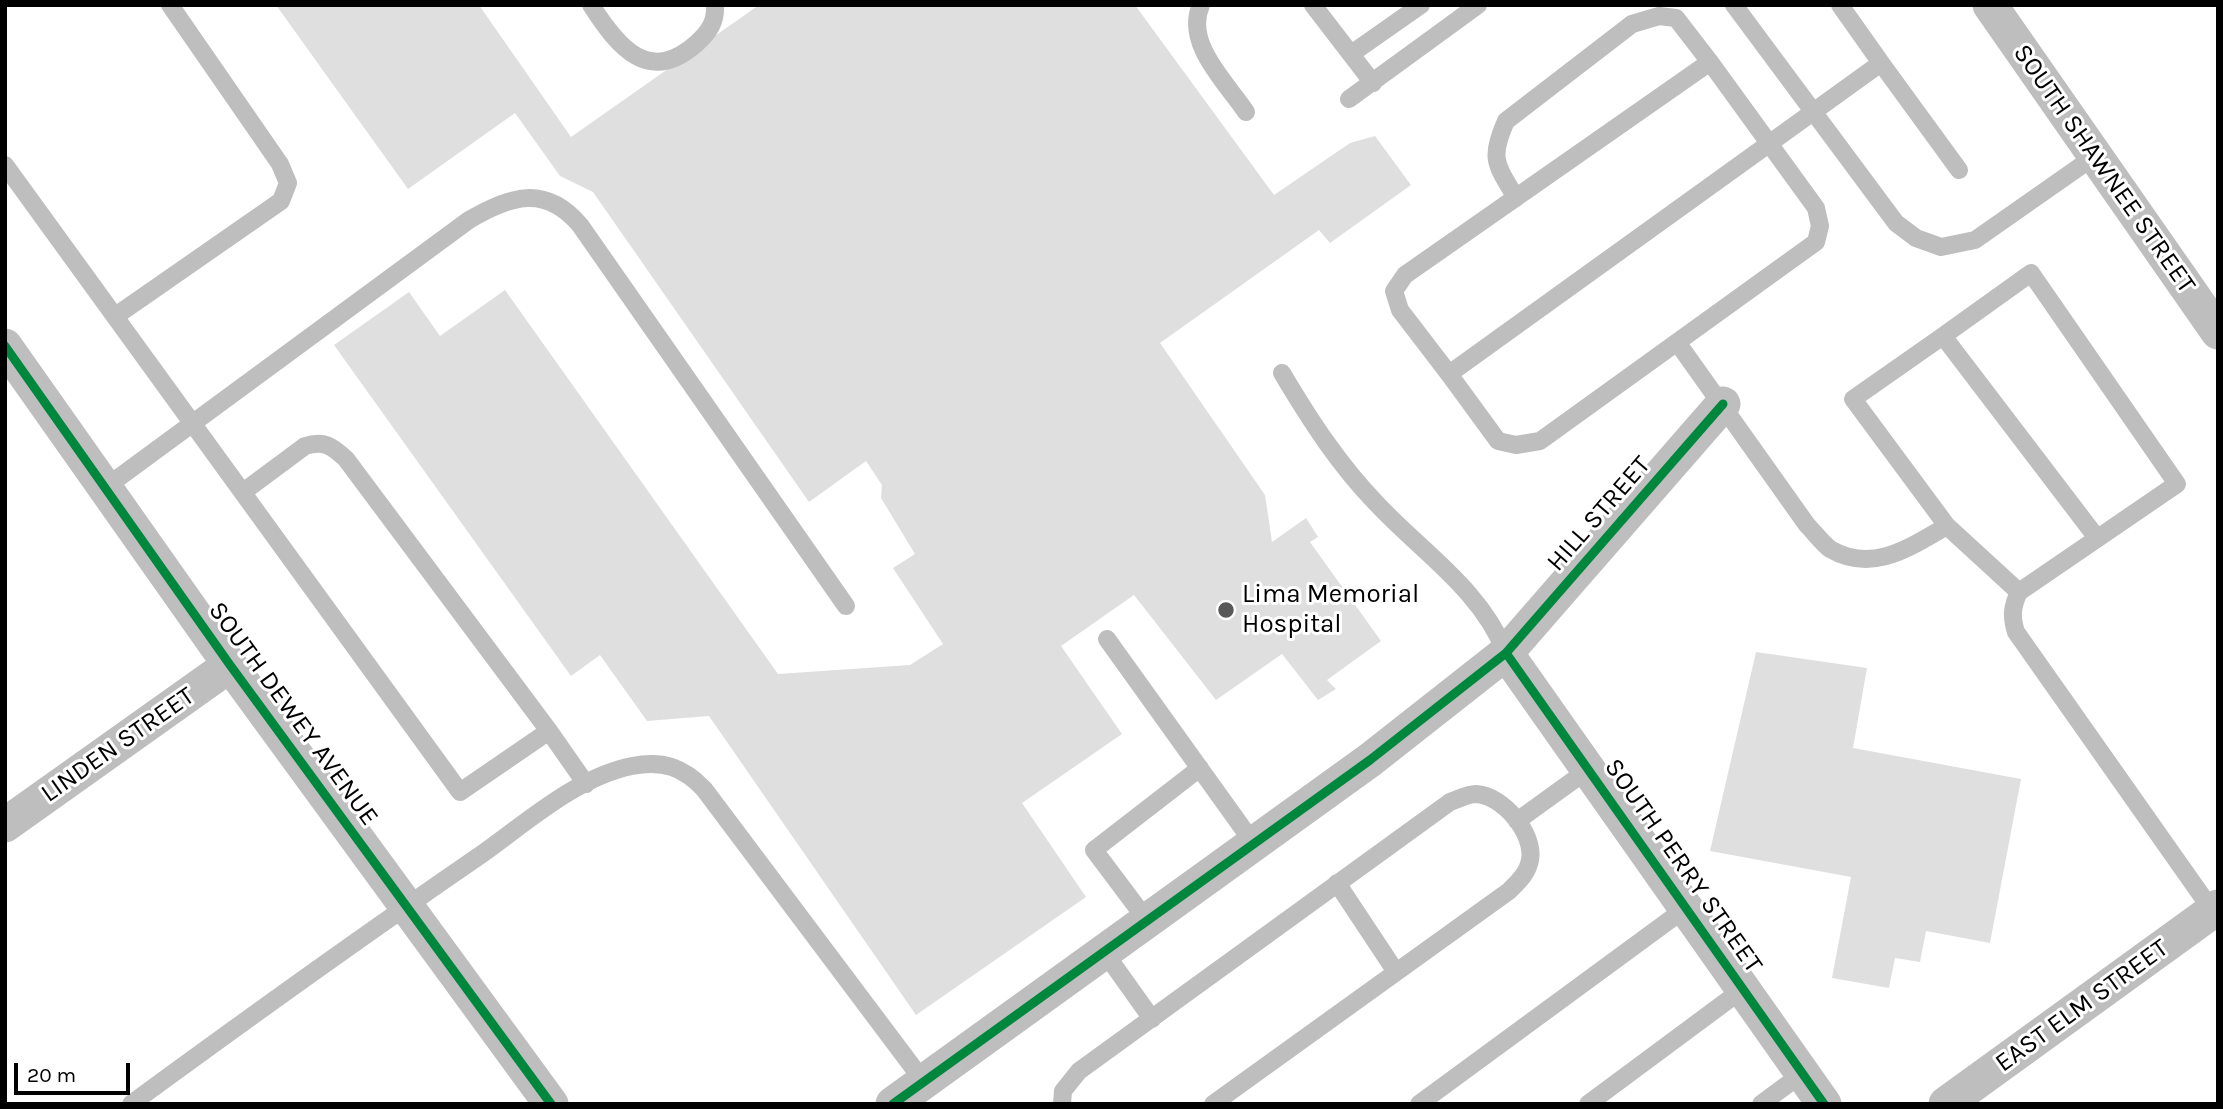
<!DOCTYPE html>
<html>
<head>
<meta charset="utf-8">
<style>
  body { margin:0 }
  #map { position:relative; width:2223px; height:1109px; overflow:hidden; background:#fff; font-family:Karla,sans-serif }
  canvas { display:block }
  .frame { position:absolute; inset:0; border:7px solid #000; pointer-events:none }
  .scale { position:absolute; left:14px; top:1063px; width:116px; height:32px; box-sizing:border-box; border:4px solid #000; border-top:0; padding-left:9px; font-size:21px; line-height:24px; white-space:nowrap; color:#000; -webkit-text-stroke:5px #fff; paint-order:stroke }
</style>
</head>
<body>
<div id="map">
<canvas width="2223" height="1109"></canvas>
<div class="frame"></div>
<div class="scale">20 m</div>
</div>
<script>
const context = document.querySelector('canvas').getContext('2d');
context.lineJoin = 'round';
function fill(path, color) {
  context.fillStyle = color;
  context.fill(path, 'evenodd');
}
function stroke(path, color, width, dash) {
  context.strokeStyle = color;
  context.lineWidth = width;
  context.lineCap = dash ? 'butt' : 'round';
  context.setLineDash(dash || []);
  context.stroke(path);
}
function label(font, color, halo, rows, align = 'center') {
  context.font = font + ' Karla,sans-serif';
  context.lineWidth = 6;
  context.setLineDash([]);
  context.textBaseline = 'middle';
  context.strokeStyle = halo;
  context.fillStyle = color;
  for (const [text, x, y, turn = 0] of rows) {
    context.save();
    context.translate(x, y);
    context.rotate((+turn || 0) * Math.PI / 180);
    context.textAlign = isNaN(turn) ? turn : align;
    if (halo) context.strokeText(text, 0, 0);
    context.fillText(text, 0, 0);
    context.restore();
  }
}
fill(new Path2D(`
  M276 5H479L571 137 759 5H1135L1274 195 1350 143 1375 136 1411 185 1330 243 1319 230 1160 343 1265 495 1272 542 1306 518 1318 537 1310 542 1381 641 1327 680 1336 689 1318 700 1282 654 1216 700 1134 595 1061 646 1122 734 1022 803 1086 897 916 1015 709 716 647 721 600 655 571 676 334 345 409 292 440 336 505 290 778 674 910 665 943 644 893 568 915 554 881 498 882 485 866 461 809 502 593 192 560 176 515 113 408 189Z
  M1756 652 1867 668 1853 748 2021 779 1990 943 1926 931 1920 962 1895 958 1889 988 1832 978 1851 877 1710 851Z`), '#dfdfdf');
stroke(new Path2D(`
  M591 5C618 47 649 86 697 43 709 32 716 22 715 5
  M1201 5C1184 43 1226 82 1246 112
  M1313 5 1373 83
  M1734 5 1896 223 1916 238 1941 247 1975 240 2095 156
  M1840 5 1881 63
  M1351 54 1421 5
  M1349 99 1478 5
  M5 165 460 792 549 731 586 784
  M1516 198C1496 164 1489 159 1506 121L1632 24 1659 16 1676 18 1710 62
  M117 315 281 201 288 183 280 164 170 5
  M1943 336 2031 273 2177 484 2019 592C2012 607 2011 616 2016 632L2216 916
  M1677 342 1807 525C1814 532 1822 543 1830 549 1873 574 1910 547 1947 526L2019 592
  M1282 373C1310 420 1339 465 1377 504 1423 553 1480 589 1506 653
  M1449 374 1498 441 1516 445 1540 441 1816 242 1820 226 1816 208 1710 62 1405 275 1394 291 1400 310 1449 374 1770 143 1881 63 1959 170
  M106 487 469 220C510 196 545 184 580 225L846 606
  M243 492 305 446C324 440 332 446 346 459L549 731
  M1947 526 1853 399 1943 336 2097 538
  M1107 639 1254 844
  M1517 821 1589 769
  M1337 883 1396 972
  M1148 922 1094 850 1200 768
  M1105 953 1152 1019
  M131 1104C247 1019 364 935 482 854 527 822 577 777 632 766 663 760 683 767 704 789L924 1082
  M1062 1104 1063 1091 1079 1071 1450 802C1458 799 1468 794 1476 794 1502 795 1535 833 1530 860 1528 873 1518 882 1509 891L1213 1104
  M1419 1104 1686 908
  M1588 1104 1743 989
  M1761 1104 1803 1073`), '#bebebe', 18);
stroke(new Path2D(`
  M1990 5 2218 332
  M5 346 230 665 551 1104
  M1506 653 1824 1104
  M5 825 230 665
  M893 1104 1370 760 1506 653 1723 404
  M1946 1104 2218 907`), '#bebebe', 35);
stroke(new Path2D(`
  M5 346 230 665 551 1104
  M1506 653 1824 1104
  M893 1104 1370 760 1506 653 1723 404`), '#00873e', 9);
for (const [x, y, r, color] of [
  [1226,610,9,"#595959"]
]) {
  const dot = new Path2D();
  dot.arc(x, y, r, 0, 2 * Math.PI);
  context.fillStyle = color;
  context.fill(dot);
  stroke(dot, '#fff', 2.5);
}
label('26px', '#000', '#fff', [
  ["SOUTH SHAWNEE STREET",2104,169,55],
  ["HILL STREET",1599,514,-49],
  ["SOUTH DEWEY AVENUE",293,714,54],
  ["LINDEN STREET",118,745,-35],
  ["SOUTH PERRY STREET",1683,866,55],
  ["EAST ELM STREET",2082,1006,-36]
]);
label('26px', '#000', '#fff', [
  ["Lima Memorial",1242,595],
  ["Hospital",1242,625]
], 'left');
</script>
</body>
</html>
